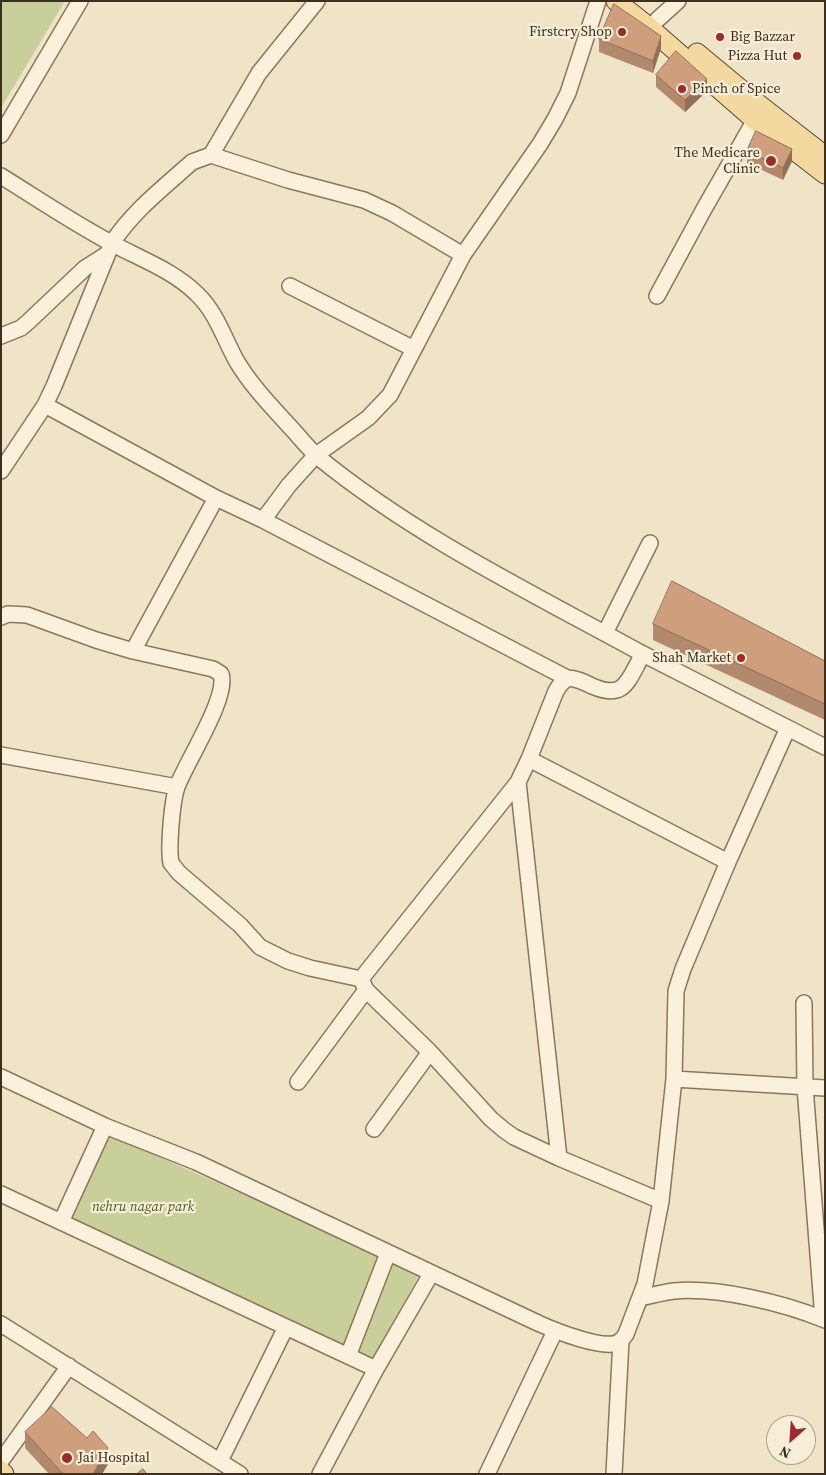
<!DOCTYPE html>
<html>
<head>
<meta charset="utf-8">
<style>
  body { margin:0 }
  #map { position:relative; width:826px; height:1475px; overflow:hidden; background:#f0e4c8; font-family:"Source Serif 4",serif }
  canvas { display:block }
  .frame { position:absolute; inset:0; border:2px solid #3d2e20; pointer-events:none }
  .north { position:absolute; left:766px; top:1415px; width:50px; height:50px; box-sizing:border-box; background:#f7eed8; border:1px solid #ada18e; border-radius:50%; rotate:206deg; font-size:14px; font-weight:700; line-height:20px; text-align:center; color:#3d2e20 }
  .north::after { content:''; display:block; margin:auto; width:18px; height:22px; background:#9e2a2b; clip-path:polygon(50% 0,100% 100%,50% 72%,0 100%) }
</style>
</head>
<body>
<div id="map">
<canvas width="826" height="1475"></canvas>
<div class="frame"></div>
<div class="north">N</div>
</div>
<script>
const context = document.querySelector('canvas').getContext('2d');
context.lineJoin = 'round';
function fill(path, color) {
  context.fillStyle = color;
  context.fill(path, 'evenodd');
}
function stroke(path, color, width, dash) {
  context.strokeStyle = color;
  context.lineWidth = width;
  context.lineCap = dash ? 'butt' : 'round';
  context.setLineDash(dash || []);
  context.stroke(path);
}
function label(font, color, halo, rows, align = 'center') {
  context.font = font + ' "Source Serif 4",serif';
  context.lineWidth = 4.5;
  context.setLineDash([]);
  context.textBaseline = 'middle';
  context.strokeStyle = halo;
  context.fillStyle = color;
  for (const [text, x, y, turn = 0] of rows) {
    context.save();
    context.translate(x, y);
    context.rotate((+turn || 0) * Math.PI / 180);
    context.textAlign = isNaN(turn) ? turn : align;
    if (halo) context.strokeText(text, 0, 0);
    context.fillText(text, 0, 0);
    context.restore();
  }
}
fill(new Path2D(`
  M1 1H65L1 108Z
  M110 1135 420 1273 370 1365 63 1230Z`), '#c9cf9b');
const minor = new Path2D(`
  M657 20 678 1
  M1 135 80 1
  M211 155 259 73 317 1
  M1 176C38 199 75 224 113 244 141 259 174 271 197 294 216 312 224 338 236 360 251 386 273 408 293 430 301 439 309 449 318 457 416 537 532 593 643 654
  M290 286 414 349
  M657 296 704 209 760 111
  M1 336 21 328 28 322 85 268 107 254
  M45 405 216 498 263 520 567 678C576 678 584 682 592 686 626 701 628 679 643 654L825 747
  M1 471 45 405 54 386 112 243C133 211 163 188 192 162L211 155 288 180 364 200 392 213 463 255
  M263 520 289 485 316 455 368 418 390 395 463 255 540 144 555 119 568 93 598 1
  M1 617 8 614 27 615 96 640 133 651 213 669 221 674C229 697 186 762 177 787 172 801 168 849 171 863L179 873 240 925 260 947 288 961 310 968 361 979
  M605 633 650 543
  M133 651 216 498
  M567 678 560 685 556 691 529 759 518 782 361 979 366 990 430 1052 491 1119 504 1130 514 1137 559 1158 661 1201
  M1 755 177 787
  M529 759 728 862
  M518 782 559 1158
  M804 1003 805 1087 823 1319
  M1 1077 105 1126 196 1162 540 1324C556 1331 601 1349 617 1343 622 1341 623 1338 626 1334L645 1284 661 1201 674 1079 676 991 683 969 728 862 787 730
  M674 1079 825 1088
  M298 1082 366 990
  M374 1129 430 1052
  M1 1194 376 1369
  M61 1222 105 1126
  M640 1298C651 1296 663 1292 674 1291 718 1287 784 1303 825 1320
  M1 1324 240 1474
  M348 1356 388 1253
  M1 1461 69 1366
  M220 1461 286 1327
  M320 1474 376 1369 431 1274
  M487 1474 555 1331
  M614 1474 621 1340`);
const major = new Path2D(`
  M616 1 645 24 755 120 825 174
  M697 53 762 107 825 156
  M1 1471 4 1474`);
stroke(minor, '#8d765c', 18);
stroke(major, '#5b4430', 21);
stroke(minor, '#faf1dc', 15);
stroke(major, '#f3d9a0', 19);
fill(new Path2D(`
  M599 39 661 48 653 73 599 52Z
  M656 75 707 91 685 112 656 87Z
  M747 151 792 161 783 180 747 163Z
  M653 624 825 661V720L653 640Z
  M25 1432 108 1464 102 1474H49L25 1448Z`), '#b2896c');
fill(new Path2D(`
  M661 36V48L653 73V61Z
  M707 79V91L685 112V100Z
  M792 149V161L783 180V168Z
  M108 1448V1464L102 1474H93Z`), '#916f58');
const building = new Path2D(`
  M614 4 661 36 653 61 599 39Z
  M676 51 707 79 685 100 656 75Z
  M756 131 792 149 783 168 747 151Z
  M672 581 825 661V704L653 624Z
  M52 1407 87 1438 93 1431 108 1448 93 1474H63L25 1432Z
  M143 1469 147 1474H137Z`);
fill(building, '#cf9f7d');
stroke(building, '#916f58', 1);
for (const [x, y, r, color] of [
  [622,32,5,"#9e2a2b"],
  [720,37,5,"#9e2a2b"],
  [797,56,5,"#9e2a2b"],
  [682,89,5,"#9e2a2b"],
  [771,161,6,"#9e2a2b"],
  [741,658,5,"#9e2a2b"],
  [67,1458,6,"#9e2a2b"]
]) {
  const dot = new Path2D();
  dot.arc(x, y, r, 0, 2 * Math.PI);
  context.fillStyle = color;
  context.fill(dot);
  stroke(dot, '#f7eed8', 2);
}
label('14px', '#3d2e20', '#f7eed8', [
  ["Firstcry Shop",612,32],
  ["Big Bazzar",730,37,"left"],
  ["Pizza Hut",787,56],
  ["Pinch of Spice",692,89,"left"],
  ["The Medicare",760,153],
  ["Clinic",760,169],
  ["Shah Market",731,658],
  ["Jai Hospital",78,1458,"left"]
], 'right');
label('italic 14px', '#4d5a26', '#f7eed8', [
  ["nehru nagar park",143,1207]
]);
</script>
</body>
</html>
